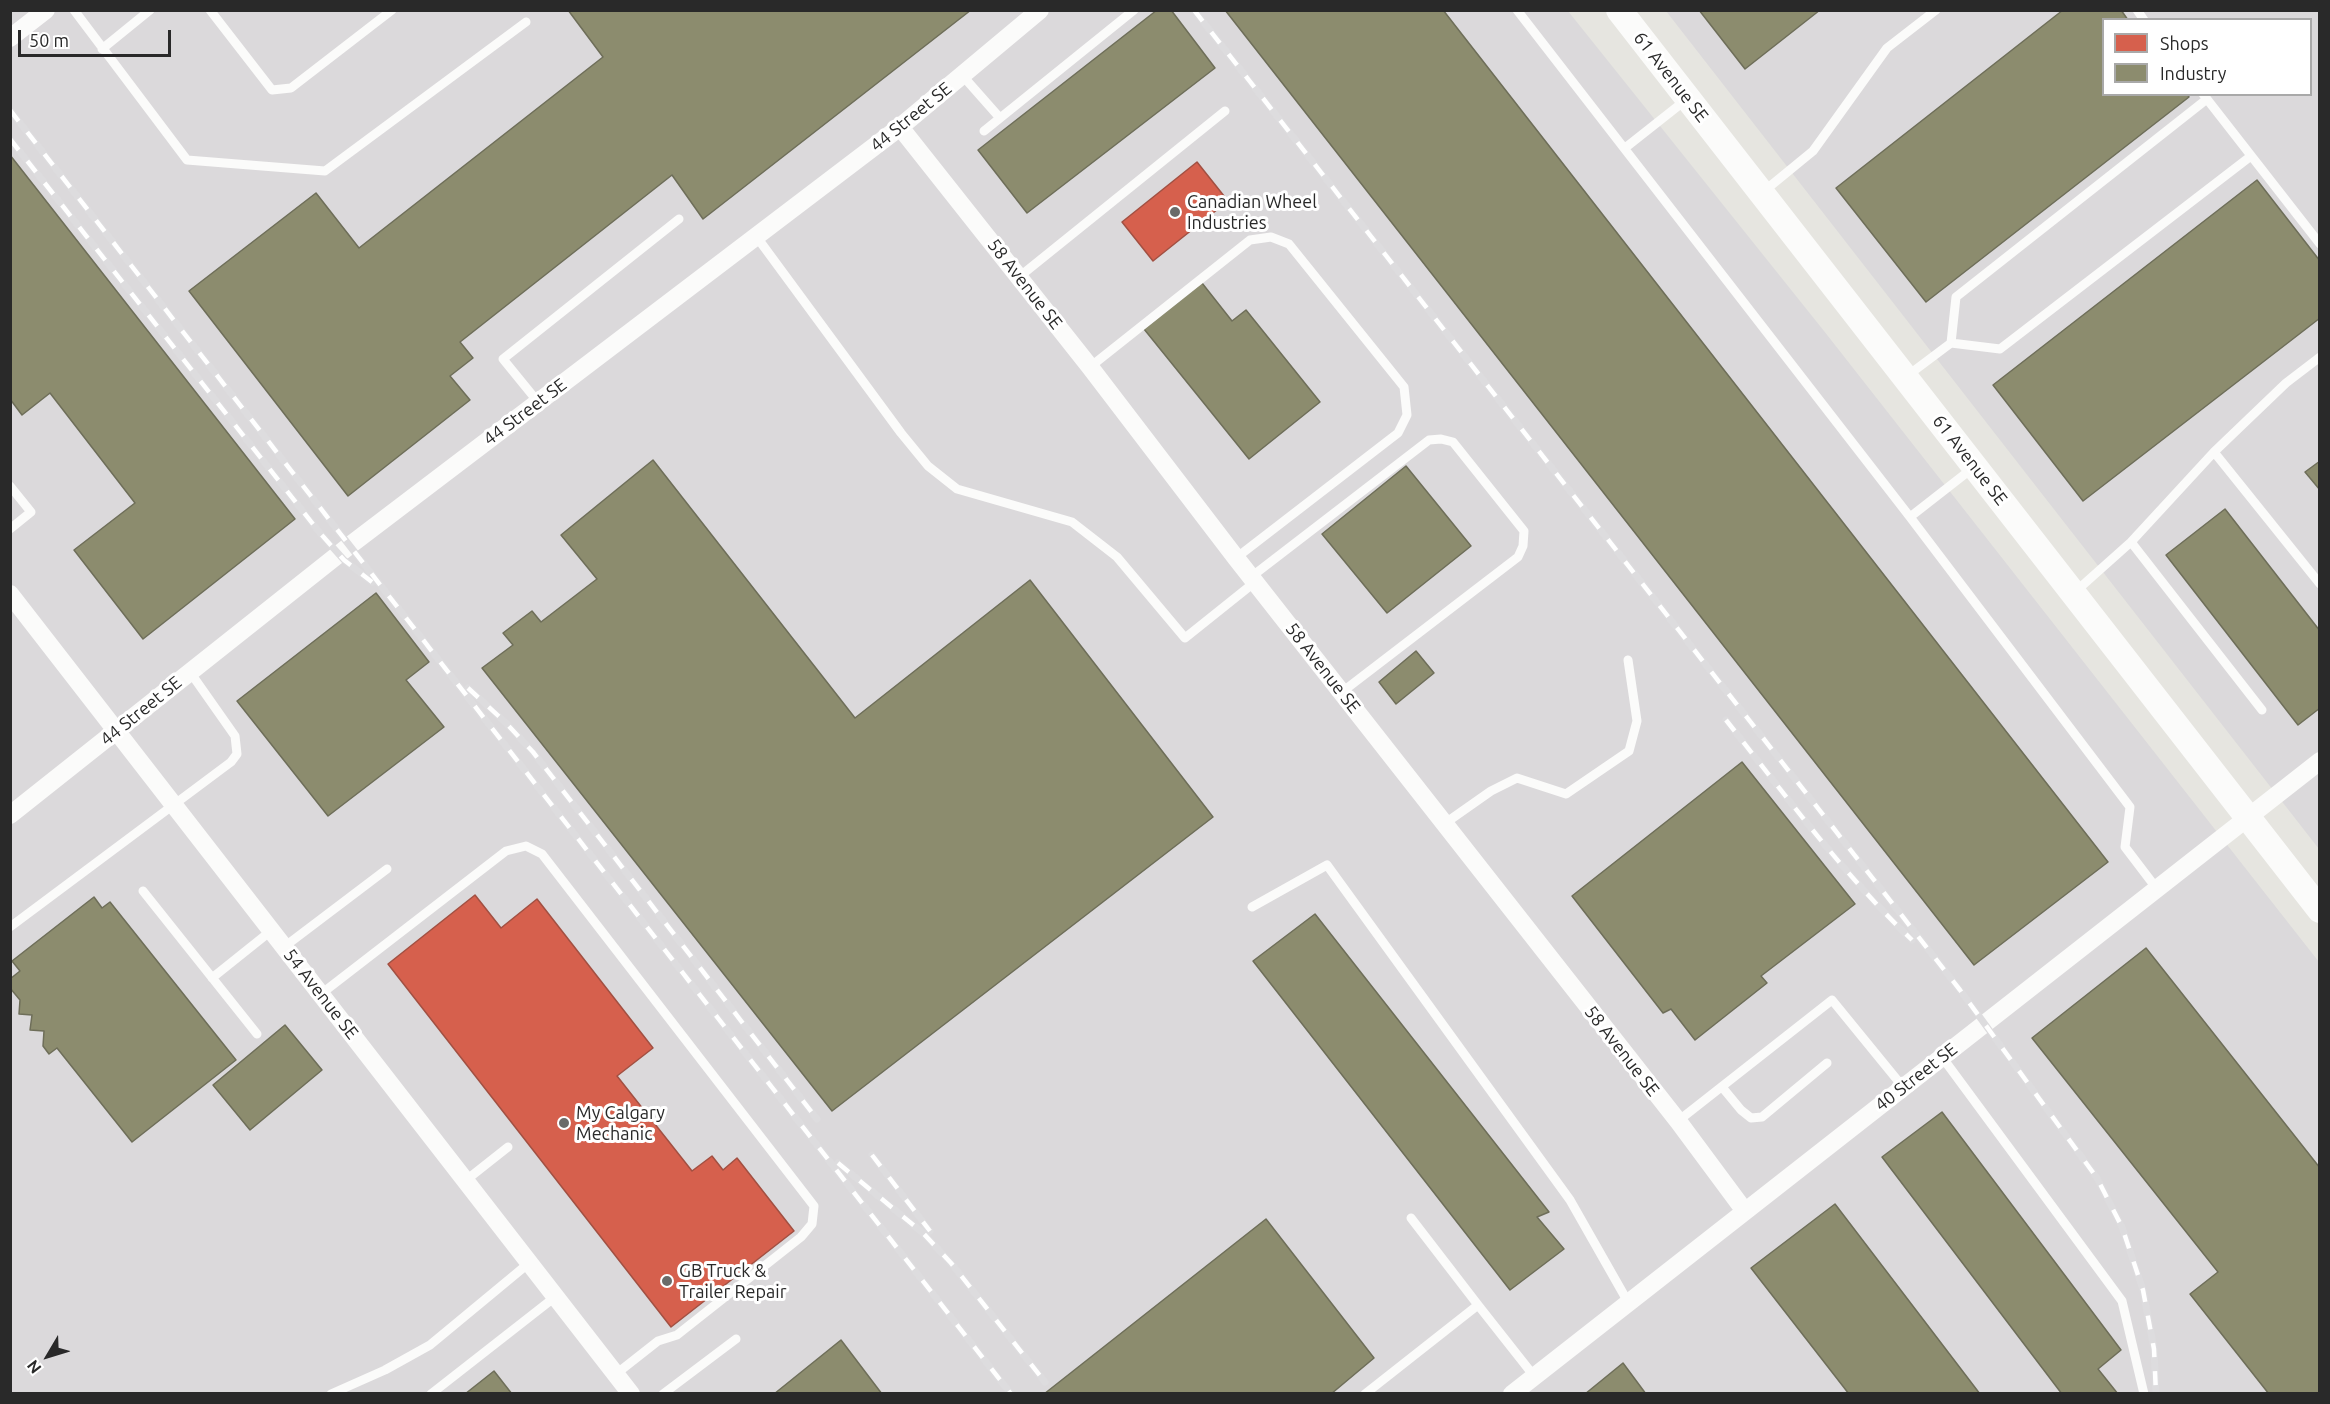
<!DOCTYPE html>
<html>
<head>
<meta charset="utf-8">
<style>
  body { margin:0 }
  #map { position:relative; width:2330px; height:1404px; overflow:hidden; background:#e6e5e0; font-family:Ubuntu,sans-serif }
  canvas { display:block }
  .frame { position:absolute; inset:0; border:12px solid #292929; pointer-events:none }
  .legend { position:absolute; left:2102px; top:18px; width:210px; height:78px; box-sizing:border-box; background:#fff; border:2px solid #a9a9a9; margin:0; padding:8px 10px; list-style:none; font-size:18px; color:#292929 }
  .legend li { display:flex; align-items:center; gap:12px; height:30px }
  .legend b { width:30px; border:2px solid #a9a9a9 }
  .north { position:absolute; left:18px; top:1326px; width:60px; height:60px; -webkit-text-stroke:4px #fff; paint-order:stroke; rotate:232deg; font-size:16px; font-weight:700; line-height:24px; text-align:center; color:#292929 }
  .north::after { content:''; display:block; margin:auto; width:21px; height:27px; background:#292929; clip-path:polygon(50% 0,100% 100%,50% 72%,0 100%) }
  .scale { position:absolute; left:18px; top:30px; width:153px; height:27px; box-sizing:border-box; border:3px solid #292929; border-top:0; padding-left:8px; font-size:18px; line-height:21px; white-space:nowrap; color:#292929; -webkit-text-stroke:4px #fff; paint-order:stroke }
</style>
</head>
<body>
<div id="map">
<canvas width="2330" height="1404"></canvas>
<div class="frame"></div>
<ul class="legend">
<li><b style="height:16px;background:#d6604d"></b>Shops</li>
<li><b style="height:16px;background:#8c8c6e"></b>Industry</li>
</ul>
<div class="north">N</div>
<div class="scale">50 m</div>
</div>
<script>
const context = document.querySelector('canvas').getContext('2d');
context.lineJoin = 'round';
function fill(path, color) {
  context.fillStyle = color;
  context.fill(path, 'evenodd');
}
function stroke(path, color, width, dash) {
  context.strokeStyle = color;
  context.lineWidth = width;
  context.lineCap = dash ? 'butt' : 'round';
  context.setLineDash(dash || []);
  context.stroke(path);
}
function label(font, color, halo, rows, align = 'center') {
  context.font = font + ' Ubuntu,sans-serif';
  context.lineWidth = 6;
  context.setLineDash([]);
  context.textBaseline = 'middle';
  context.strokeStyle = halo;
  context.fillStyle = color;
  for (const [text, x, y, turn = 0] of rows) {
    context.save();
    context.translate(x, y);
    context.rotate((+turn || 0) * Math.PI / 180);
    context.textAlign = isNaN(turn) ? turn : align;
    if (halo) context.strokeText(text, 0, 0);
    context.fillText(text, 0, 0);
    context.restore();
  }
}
fill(new Path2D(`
  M10 11H1568L1824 331 2319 962V1393H11Z
  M1666 11H2319V849L2021 467ZM2104 20H2310V94H2104Z`), '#dbd9db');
const shops = new Path2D(`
  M1197 162 1228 201 1153 261 1122 222Z
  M475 895 501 928 537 899 653 1048 617 1076 692 1171 712 1156 723 1170 737 1158 794 1231 671 1327 388 964Z`);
fill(shops, '#d6604d');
stroke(shops, '#a25042', 1.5);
const industry = new Path2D(`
  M568 10H971L703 219 672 175 460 342 473 358 450 376 470 400 348 496 189 291 316 193 359 248 603 57Z
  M1157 10H1171L1215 68 1027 213 978 150Z
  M1225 10H1443L2108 862 1974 965Z
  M1699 10H1820L1745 69Z
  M2063 10H2121L2128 20H2104V94H2187L2189 97 1926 302 1836 188Z
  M10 155 295 519 143 639 74 550 135 503 50 393 22 415 10 399Z
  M2257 180 2320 261V318L2083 501 1993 385Z
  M1202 283 1232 321 1246 310 1320 402 1249 459 1144 329Z
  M653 460 855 718 1030 580 1213 817 832 1111 482 668 513 645 503 633 532 611 541 622 597 579 561 535Z
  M2320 461V490L2305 472Z
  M1406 466 1471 546 1387 613 1322 534Z
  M2225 509 2320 631V708L2298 725 2166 555Z
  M376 593 429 662 406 680 444 727 328 816 237 701Z
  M1416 651 1434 673 1396 704 1379 682Z
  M1742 762 1855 904 1761 976 1767 983 1695 1040 1671 1009 1663 1013 1572 896Z
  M94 897 102 908 110 902 236 1060 132 1142 57 1048 49 1054 43 1046 44 1031 30 1030 32 1015 19 1014 20 1000 10 988V979L20 971 12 961Z
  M1315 914 1549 1212 1537 1217 1564 1249 1510 1290 1253 961Z
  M2146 948 2320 1168V1394H2269L2190 1294 2218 1272 2032 1038Z
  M285 1025 322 1070 250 1130 213 1085Z
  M1942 1112 2121 1350 2098 1369 2118 1394H2062L1882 1157Z
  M1835 1204 1980 1394H1849L1751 1268Z
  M1266 1219 1374 1358 1331 1394H1044Z
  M841 1340 882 1394H774Z
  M1623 1363 1646 1394H1585Z
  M494 1371 512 1394H465Z`);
fill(industry, '#8c8c6e');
stroke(industry, '#6e6e59', 1.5);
stroke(new Path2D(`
  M74 10 187 160 325 171 526 22
  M210 10 272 90 291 88 392 10
  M1517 10 1910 517 2130 807 2125 847 2157 889
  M2137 10 2144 20
  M102 49 150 10
  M962 75 1000 118
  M2203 94 2320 244
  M984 131 1134 10
  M1625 148 1687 99
  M1763 192 1813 151 1887 48 1936 10
  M756 236 901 433 928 466 957 489 1072 522 1117 557 1185 638 1255 582
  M1019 277 1225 111
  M1951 343 1956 297 2207 99
  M1090 367 1250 240 1271 237 1289 244 1404 387 1407 415 1398 433 1236 558
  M1907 376 1951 343 2000 349 2251 156
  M538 402 503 359 679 219
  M2214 452 2320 584
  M10 486 31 512 10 529
  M1910 517 1974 467
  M2131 542 2262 710
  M1251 577 1429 440 1441 439 1453 442 1524 531 1523 546 1518 557 1342 692
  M2075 592 2131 542 2214 452 2286 383 2320 357
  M1444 824 1491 791 1517 778 1566 794 1629 751 1637 721 1628 660
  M143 891 257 1034
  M1252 907 1327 865 1570 1200 1628 1302
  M10 927 231 762 237 754 235 736 190 672
  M284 947 387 869
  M212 978 272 930
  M321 994 506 851 526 846 542 854 814 1206 812 1224 801 1237 677 1335 658 1341 616 1374
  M1942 1057 2122 1301 2144 1394
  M1722 1087 1741 1110 1751 1118 1762 1117 1827 1063
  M1678 1121 1832 1000 1903 1087
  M465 1181 508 1147
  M1411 1218 1478 1305
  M331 1394 385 1370 430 1345 529 1263
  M431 1394 555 1297
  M663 1394 736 1339
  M1365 1394 1478 1305 1534 1376`), '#fbfbfa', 9);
stroke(new Path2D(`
  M10 38 46 10
  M900 127 1090 367 1236 558 1678 1121 1744 1210
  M10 594 631 1394
  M10 815 349 546 900 127 1040 10
  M1512 1394 2320 761`), '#fbfbfa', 18);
stroke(new Path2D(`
  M1619 10 2320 910`), '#fbfbfa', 26);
const rail = new Path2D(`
  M1194 10 1960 990 2097 1178 2122 1227 2143 1290 2154 1349 2156 1394
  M10 110 1011 1394
  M10 139 320 533 344 560 372 582
  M468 688 506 723 533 752 817 1119
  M1726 720C1786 796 1843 874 1912 940
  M872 1155 930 1231
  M838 1163 923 1233 951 1263 1045 1382`);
stroke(rail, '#dddcde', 7);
stroke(rail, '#fff', 4.5, [14]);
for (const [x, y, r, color] of [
  [1175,212,6,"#6b6b69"],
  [564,1123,6,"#6b6b69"],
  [667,1281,6,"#6b6b69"]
]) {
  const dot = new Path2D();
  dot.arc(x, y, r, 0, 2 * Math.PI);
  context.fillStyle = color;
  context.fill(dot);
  stroke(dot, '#fff', 2);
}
label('18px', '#292929', '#fff', [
  ["61 Avenue SE",1671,77,52],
  ["44 Street SE",911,117,-39],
  ["58 Avenue SE",1025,284,52],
  ["44 Street SE",525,412,-37],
  ["61 Avenue SE",1970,460,52],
  ["58 Avenue SE",1323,668,52],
  ["44 Street SE",141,711,-39],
  ["54 Avenue SE",321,994,52],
  ["58 Avenue SE",1622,1051,52],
  ["40 Street SE",1916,1077,-38]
]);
label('18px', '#292929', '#fff', [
  ["Canadian Wheel",1187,202],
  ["Industries",1187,223],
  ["My Calgary",576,1113],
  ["Mechanic",576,1134],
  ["GB Truck &",679,1271],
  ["Trailer Repair",679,1292]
], 'left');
</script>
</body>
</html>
